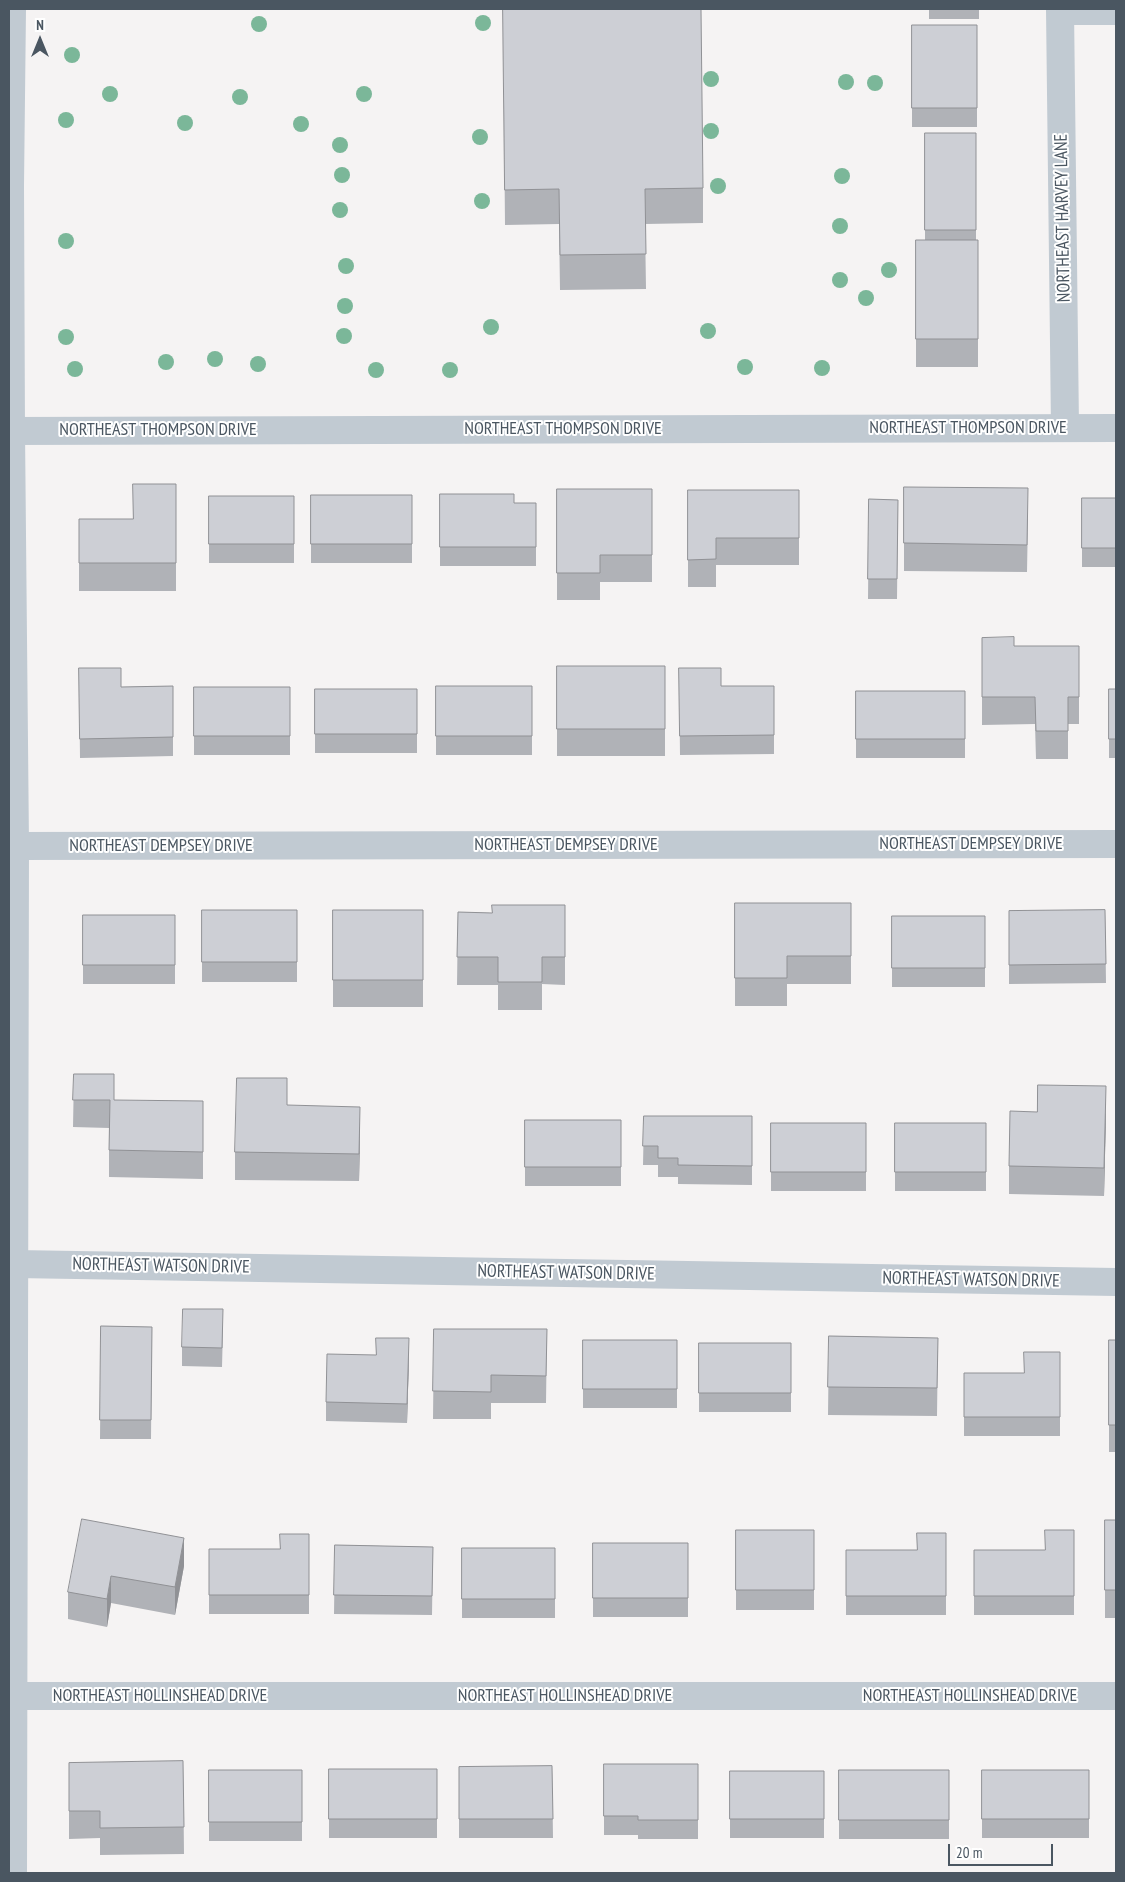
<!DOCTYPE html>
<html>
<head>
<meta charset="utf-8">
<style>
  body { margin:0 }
  #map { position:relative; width:1125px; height:1882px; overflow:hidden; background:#f5f3f3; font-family:"PT Sans Narrow",sans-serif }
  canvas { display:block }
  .frame { position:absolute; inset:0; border:10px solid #4a5661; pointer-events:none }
  .north { position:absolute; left:15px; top:15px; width:50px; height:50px; -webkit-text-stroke:4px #fff; paint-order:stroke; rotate:0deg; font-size:14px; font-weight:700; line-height:20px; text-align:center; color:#4a5661 }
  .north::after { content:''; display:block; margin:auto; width:18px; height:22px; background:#4a5661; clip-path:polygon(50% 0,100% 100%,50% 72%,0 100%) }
  .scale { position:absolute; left:948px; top:1844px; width:105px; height:22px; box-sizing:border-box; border:2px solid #4a5661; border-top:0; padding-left:6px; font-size:15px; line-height:18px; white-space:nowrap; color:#4a5661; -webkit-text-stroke:4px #fff; paint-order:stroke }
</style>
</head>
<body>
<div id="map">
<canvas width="1125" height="1882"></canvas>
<div class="frame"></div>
<div class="north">N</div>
<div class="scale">20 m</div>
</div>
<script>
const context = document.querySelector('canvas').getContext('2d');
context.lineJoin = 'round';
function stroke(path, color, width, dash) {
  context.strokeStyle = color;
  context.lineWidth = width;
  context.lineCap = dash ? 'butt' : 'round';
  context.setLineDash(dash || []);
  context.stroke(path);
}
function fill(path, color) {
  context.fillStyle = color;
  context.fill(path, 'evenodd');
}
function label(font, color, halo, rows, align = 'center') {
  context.font = font + ' "PT Sans Narrow",sans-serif';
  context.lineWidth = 4;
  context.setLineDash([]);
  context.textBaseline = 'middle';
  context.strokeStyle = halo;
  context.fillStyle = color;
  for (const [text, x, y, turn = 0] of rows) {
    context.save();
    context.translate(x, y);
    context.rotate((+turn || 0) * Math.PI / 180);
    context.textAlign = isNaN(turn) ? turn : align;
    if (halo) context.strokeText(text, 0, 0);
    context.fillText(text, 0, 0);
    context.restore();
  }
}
stroke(new Path2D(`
  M12 9 10 185 11 431 15 846 13 1873
  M1060 9 1065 427
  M1060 11H1116
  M11 431 1116 428
  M15 846 1116 844
  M15 1264 1116 1282
  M9 1696H1116`), '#c1cad2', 28);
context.fillStyle = '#7bb799';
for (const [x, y] of [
  [483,23],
  [259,24],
  [72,55],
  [711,79],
  [846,82],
  [875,83],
  [110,94],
  [364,94],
  [240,97],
  [66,120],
  [185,123],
  [301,124],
  [711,131],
  [480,137],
  [340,145],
  [342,175],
  [842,176],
  [718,186],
  [482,201],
  [340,210],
  [840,226],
  [66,241],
  [346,266],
  [889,270],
  [840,280],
  [866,298],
  [345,306],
  [491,327],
  [708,331],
  [344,336],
  [66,337],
  [215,359],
  [166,362],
  [258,364],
  [745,367],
  [822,368],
  [75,369],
  [376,370],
  [450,370]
]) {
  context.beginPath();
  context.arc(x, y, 8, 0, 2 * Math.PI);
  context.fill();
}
fill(new Path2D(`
  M503 9 703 188V223L645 224 646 289 560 290 559 224 505 225Z
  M929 9H979V19H929Z
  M912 25H977V127H912Z
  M925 133H976V240H978V367H916V240H925Z
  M176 484V591H79V519H133Z
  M904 487 1028 516 1027 572 904 571Z
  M557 489H652V582H600V600H557Z
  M688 490H799V565H716V587H688Z
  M440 494 514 503H536V566H440Z
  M311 495H412V563H311Z
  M209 496H294V563H209Z
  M1082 498H1116V567H1082Z
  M869 499 898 500 897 599H868Z
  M982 638 1014 646 1079 697V724H1068V759H1036L1035 724 982 725Z
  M557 666H665V756H557Z
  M79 668 121 687 173 686V756L80 758Z
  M679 668 721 686H774V754L680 755Z
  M436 686H532V755H436Z
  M194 687H290V755H194Z
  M315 689H417V753H315Z
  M1109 689H1116V758H1109Z
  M856 691H965V758H856Z
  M735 903H851V984H787V1006H735Z
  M565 905V985L542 984V1010H498V985H457L458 912 492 913Z
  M202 910H297V982H202Z
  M333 910H423V1007H333Z
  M1105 910 1106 983 1009 984V911Z
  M83 915H175V984H83Z
  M892 916H985V987H892Z
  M74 1074 114 1100 203 1129V1179L109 1177V1128L73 1127Z
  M1106 1114 1104 1196 1009 1194V1166Z
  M644 1116H752V1185L678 1184V1177H658V1165H643Z
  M525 1120H621V1186H525Z
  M771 1123H866V1191H771Z
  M895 1123H986V1191H895Z
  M360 1134 359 1181 235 1180V1152Z
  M101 1326 152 1327 151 1439H100Z
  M223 1328 222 1367 182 1366V1347Z
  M434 1329H547L546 1403H491V1419H433Z
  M829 1336 938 1338 937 1416 828 1415Z
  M583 1340H677V1408H583Z
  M1109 1340H1116V1452H1109Z
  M699 1343H791V1412H699Z
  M1060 1352V1436H964V1373H1024Z
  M409 1357 407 1423 326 1421V1402Z
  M1105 1520H1116V1618H1105Z
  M736 1530H814V1610H736Z
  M1074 1530V1615H974V1550H1045Z
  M946 1533V1615H846V1550H917Z
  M309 1534V1614H209V1549H280Z
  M184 1538V1566L175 1615 111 1603 107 1627 68 1619V1592Z
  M593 1543H688V1617H593Z
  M335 1545 433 1547 432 1615 334 1614Z
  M462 1548H555V1618H462Z
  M183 1761 184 1854 100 1855V1838L69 1839V1763Z
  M604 1764H698V1839H638V1835H604Z
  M552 1766 553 1838H459V1767Z
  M329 1769H437V1838H329Z
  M209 1770H302V1841H209Z
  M839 1770H949V1839H839Z
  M982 1770H1089V1838H982Z
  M730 1771H824V1838H730Z`), '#b0b2b7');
fill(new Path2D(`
  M1106 1086V1114L1104 1196V1168Z
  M360 1107V1134L359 1181V1154Z
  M409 1338V1357L407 1423V1404Z
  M184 1538V1566L175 1615V1587Z
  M111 1576V1603L107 1627V1599Z`), '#909195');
const building = new Path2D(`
  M503 9H701L703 188 645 189 646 254 560 255 559 189 505 190Z
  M912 25H977V108H912Z
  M925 133H976V230H925Z
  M916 240H978V339H916Z
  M133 484H176V563H79V519H133Z
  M904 487 1028 488 1027 545 904 543Z
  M557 489H652V555H600V573H557Z
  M688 490H799V538H716V559L688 560Z
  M440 494H514V503H536V547H440Z
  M311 495H412V544H311Z
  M209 496H294V544H209Z
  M1082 498H1116V548H1082Z
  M869 499 898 500 897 579H868Z
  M1014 637V646H1079V697H1068V731H1036L1035 697H982V638Z
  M557 666H665V729H557Z
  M79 668H121V687L173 686V737L80 739Z
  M679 668H721V686H774V735L680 736Z
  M436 686H532V736H436Z
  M194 687H290V736H194Z
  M315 689H417V734H315Z
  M1109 689H1116V739H1109Z
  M856 691H965V739H856Z
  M735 903H851V956H787V978H735Z
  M492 905H565V957H542V982H498V957H457L458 912 492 913Z
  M202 910H297V962H202Z
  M333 910H423V980H333Z
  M1105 910 1106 964 1009 965V911Z
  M83 915H175V965H83Z
  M892 916H985V968H892Z
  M74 1074H114V1100L203 1101V1152L109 1150 110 1100H73Z
  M237 1078H287V1105L360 1107 359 1154 235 1152Z
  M1038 1085 1106 1086 1104 1168 1009 1166 1010 1111 1037 1112Z
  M644 1116H752V1166L678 1165V1158H658V1146H643Z
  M525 1120H621V1167H525Z
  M771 1123H866V1172H771Z
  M895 1123H986V1172H895Z
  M183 1309H223L222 1348 182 1347Z
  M101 1326 152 1327 151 1420H100Z
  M434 1329H547L546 1376 491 1375V1392L433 1391Z
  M829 1336 938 1338 937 1388 828 1387Z
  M376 1338H409L407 1404 326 1402 327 1354 376 1355Z
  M583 1340H677V1389H583Z
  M1109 1340H1116V1425H1109Z
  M699 1343H791V1393H699Z
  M1024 1352H1060V1417H964V1373H1024Z
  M82 1519 184 1538 175 1587 111 1576 107 1599 68 1592Z
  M1105 1520H1116V1590H1105Z
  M736 1530H814V1590H736Z
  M1045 1530H1074V1596H974V1550H1045Z
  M917 1533H946V1596H846V1550H917Z
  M280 1534H309V1595H209V1549H280Z
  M593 1543H688V1598H593Z
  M335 1545 433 1547 432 1596 334 1595Z
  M462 1548H555V1599H462Z
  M183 1761 184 1827 100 1828V1811H69V1763Z
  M604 1764H698V1820H638V1816H604Z
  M552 1766 553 1819H459V1767Z
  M329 1769H437V1819H329Z
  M209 1770H302V1822H209Z
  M839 1770H949V1820H839Z
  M982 1770H1089V1819H982Z
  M730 1771H824V1819H730Z`);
fill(building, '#cdcfd5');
stroke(building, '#909195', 1);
label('18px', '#4a5661', '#fff', [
  ["NORTHEAST HARVEY LANE",1063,218,-91],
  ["NORTHEAST THOMPSON DRIVE",968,428],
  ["NORTHEAST THOMPSON DRIVE",563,429],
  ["NORTHEAST THOMPSON DRIVE",158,430],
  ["NORTHEAST DEMPSEY DRIVE",971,844],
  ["NORTHEAST DEMPSEY DRIVE",566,845],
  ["NORTHEAST DEMPSEY DRIVE",161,846],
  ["NORTHEAST WATSON DRIVE",161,1266,1],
  ["NORTHEAST WATSON DRIVE",566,1273,1],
  ["NORTHEAST WATSON DRIVE",971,1280,1],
  ["NORTHEAST HOLLINSHEAD DRIVE",160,1696],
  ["NORTHEAST HOLLINSHEAD DRIVE",565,1696],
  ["NORTHEAST HOLLINSHEAD DRIVE",970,1696]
]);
</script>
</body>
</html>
